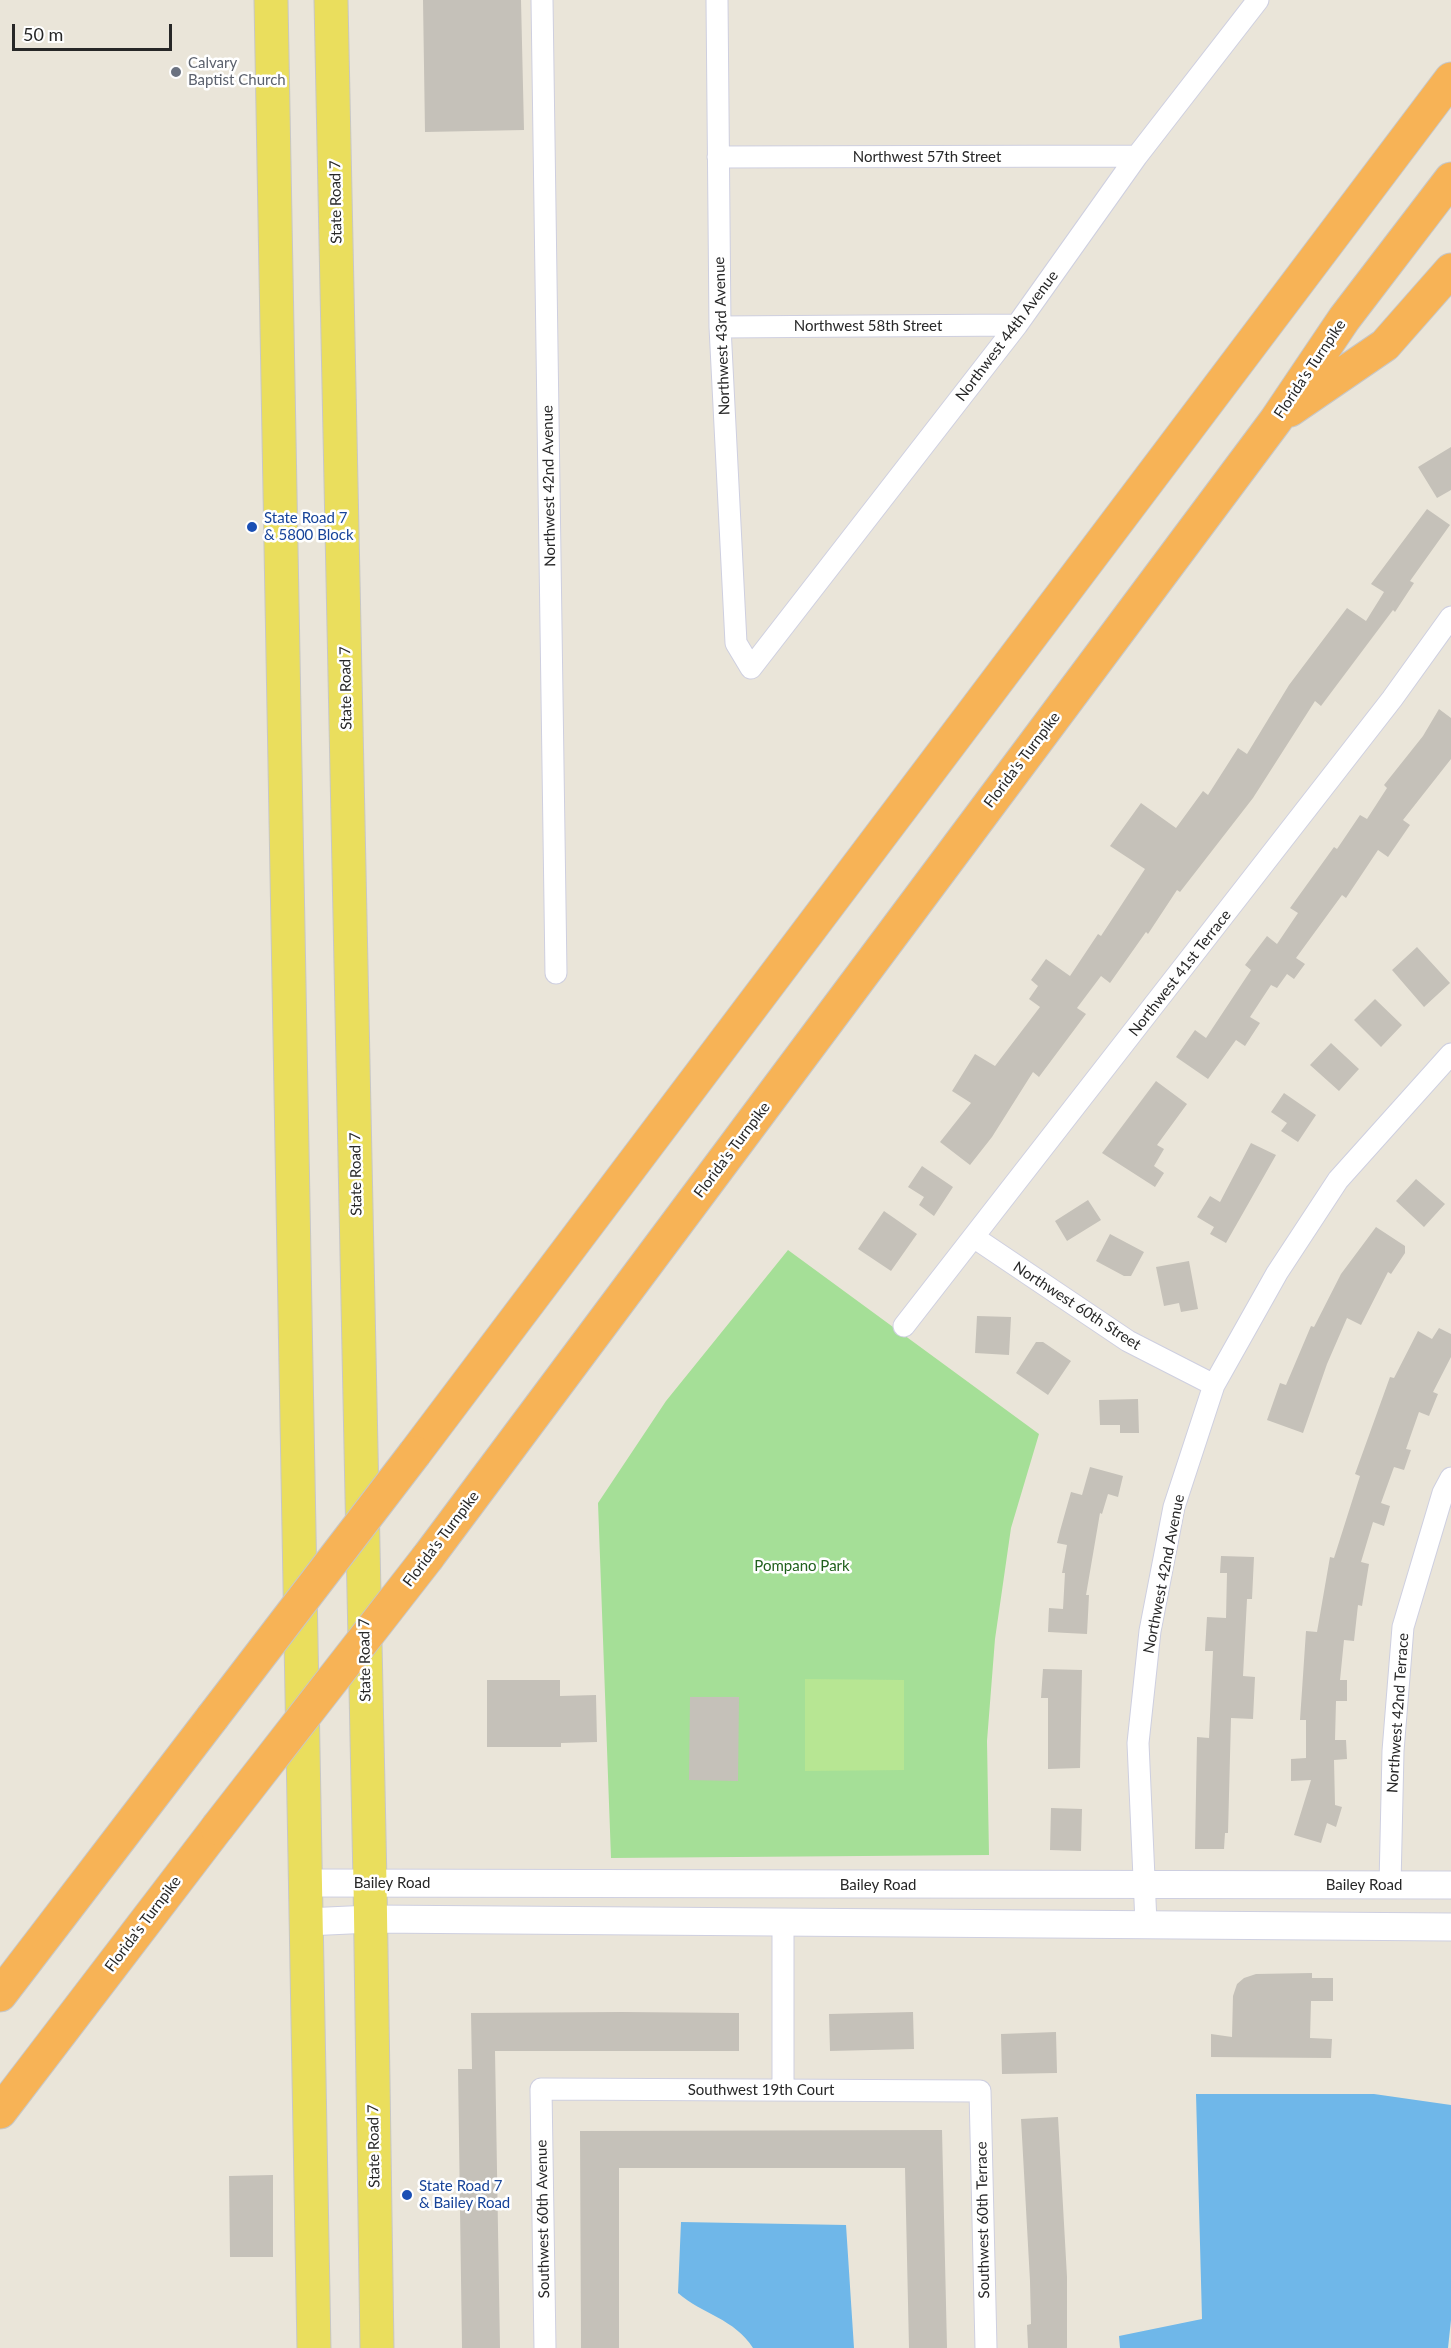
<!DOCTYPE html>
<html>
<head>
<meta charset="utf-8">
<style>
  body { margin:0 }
  #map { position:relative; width:1451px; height:2348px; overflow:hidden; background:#eae5d9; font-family:Lato,sans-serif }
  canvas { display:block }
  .scale { position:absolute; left:12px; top:24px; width:160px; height:27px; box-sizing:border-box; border:3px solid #272727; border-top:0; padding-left:8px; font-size:18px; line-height:21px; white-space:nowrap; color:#272727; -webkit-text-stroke:4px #fff; paint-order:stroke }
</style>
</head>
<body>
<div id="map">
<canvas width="1451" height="2348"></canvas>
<div class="scale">50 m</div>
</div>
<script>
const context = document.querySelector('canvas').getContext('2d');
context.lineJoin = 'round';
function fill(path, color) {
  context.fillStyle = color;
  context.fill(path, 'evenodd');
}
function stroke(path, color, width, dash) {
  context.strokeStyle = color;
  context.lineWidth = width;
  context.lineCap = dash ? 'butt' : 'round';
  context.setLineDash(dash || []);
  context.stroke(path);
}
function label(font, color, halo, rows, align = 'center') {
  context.font = font + ' Lato,sans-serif';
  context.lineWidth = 5;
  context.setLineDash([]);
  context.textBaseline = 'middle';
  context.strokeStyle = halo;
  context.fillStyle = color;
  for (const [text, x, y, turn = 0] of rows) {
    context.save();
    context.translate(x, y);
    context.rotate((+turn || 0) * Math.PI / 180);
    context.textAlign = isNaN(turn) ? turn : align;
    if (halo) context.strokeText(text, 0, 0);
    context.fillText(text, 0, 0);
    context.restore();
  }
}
fill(new Path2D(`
  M788 1250 1039 1434 1011 1528 995 1639 987 1741 989 1855 611 1858 598 1503 666 1401Z`), '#a5df97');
fill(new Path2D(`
  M805 1679 904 1680V1770L805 1771Z`), '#b7e693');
fill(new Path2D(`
  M1196 2094H1374L1451 2105V2320L1448 2348H1120L1119 2336 1202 2319Z
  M681 2222 846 2225 854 2348H753C735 2319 702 2314 678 2293Z`), '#6fb7e9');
fill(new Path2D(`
  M423 0H521L524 130 425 132Z
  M1451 447V490L1437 498 1418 467Z
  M1427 509 1450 525 1410 581 1414 583 1395 612 1393 610 1321 706 1315 701 1253 798 1180 892 1177 890 1148 934 1146 932 1110 983 1101 976 1077 1008 1086 1014 1039 1077 1033 1072 992 1137 970 1165 940 1142 971 1103 952 1091 975 1054 995 1066 1040 1007 1029 999 1038 986 1031 980 1046 959 1070 976 1098 934 1101 936 1145 869 1110 846 1141 803 1176 828 1203 791 1208 795 1238 748 1247 754 1289 685 1347 608 1366 621 1384 592 1371 584Z
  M1439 709 1451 718V759L1403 820 1410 825 1388 857 1378 850 1346 898 1342 895 1296 958 1305 964 1294 979 1287 974 1277 988 1271 985 1250 1017 1260 1023 1245 1046 1236 1040 1208 1079 1176 1057 1195 1030 1206 1038 1251 970 1245 965 1267 936 1277 944 1298 913 1290 908 1334 847 1337 849 1360 815 1367 819 1387 788 1384 785 1423 736Z
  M1417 947 1450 983 1424 1007 1392 970Z
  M1375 999 1402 1025 1381 1047 1354 1020Z
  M1331 1043 1359 1069 1339 1091 1310 1065Z
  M1156 1081 1187 1104 1157 1145 1164 1149 1154 1166 1164 1173 1155 1187 1102 1153Z
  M1284 1093 1316 1115 1298 1142 1281 1131 1287 1123 1271 1112Z
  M1251 1143 1276 1155 1226 1243 1210 1234 1214 1227 1197 1217 1210 1196 1220 1202Z
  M922 1166 953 1187 934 1216 919 1205 924 1197 908 1187Z
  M1416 1179 1445 1204 1424 1227 1396 1201Z
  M1088 1200 1101 1220 1067 1241 1055 1221Z
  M884 1211 917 1234 891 1271 858 1249Z
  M1376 1227 1405 1246V1253L1391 1274 1388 1272 1361 1325 1347 1318 1327 1364 1303 1433 1267 1420 1280 1383 1286 1385 1311 1326 1314 1327 1341 1274Z
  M1110 1234 1144 1252 1131 1276H1124L1096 1261Z
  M1189 1261 1198 1309 1181 1312 1179 1303 1164 1306 1156 1267Z
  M977 1316 1011 1317 1009 1355 975 1353Z
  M1439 1328 1451 1334V1357L1433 1392 1438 1394 1429 1416 1419 1412 1406 1449 1411 1450 1404 1470 1394 1467 1381 1503 1390 1506 1384 1526 1373 1522 1361 1562 1369 1564 1362 1606 1358 1605 1354 1641 1344 1640 1340 1680H1347V1701H1336L1335 1740H1346L1347 1759 1334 1760 1335 1805 1342 1807 1336 1827 1327 1823 1321 1843 1294 1835 1311 1780 1291 1781V1759L1306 1758V1720H1300L1306 1631 1317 1632 1330 1557 1334 1558 1360 1476 1355 1474 1390 1377 1394 1378 1418 1331 1432 1339Z
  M1036 1342H1043L1071 1361 1048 1395 1016 1373Z
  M1138 1399 1139 1433H1120V1425H1100L1099 1400Z
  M1090 1467 1123 1476 1118 1497 1108 1494 1102 1514 1100 1513 1086 1595H1089L1087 1634 1048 1632 1049 1608 1063 1609 1065 1573H1062L1067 1545 1057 1543 1060 1531 1071 1492 1082 1495Z
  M1221 1556 1254 1557 1252 1599H1247L1243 1676 1255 1677 1253 1719 1231 1718 1228 1833H1225L1224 1849H1195L1197 1737 1209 1738 1213 1651H1205L1207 1617 1226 1618 1227 1573H1220Z
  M1043 1669 1082 1670 1080 1768 1048 1769V1698H1041Z
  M487 1680H560V1696L596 1695 597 1742 561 1743V1747H487Z
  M690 1697H739L738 1781 689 1780Z
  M1051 1808 1082 1809 1081 1851 1050 1850Z
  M1312 1973V1978H1333V2001H1311L1310 2038 1332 2039 1331 2058 1211 2057V2034L1232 2037 1233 1996 1237 1984 1244 1978 1256 1974Z
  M622 2012 739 2013V2051H495L500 2348H462L458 2069H472L471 2013Z
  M913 2012 914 2049 830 2051 829 2014Z
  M1056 2032 1057 2073 1002 2074 1001 2034Z
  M1058 2117 1067 2277V2348H1028L1027 2325 1031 2324 1030 2281 1021 2119Z
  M942 2130 947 2348H909L905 2168H619V2348H581L580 2131Z
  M273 2175V2257H230L229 2176Z`), '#c5c1b9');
const minor = new Path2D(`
  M542 0 556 973
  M717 0 720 327 736 643 751 668 1017 325 1137 156 1258 0
  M718 157 1137 156
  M720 327 1017 325
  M975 1238 1128 1341 1214 1385
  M904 1326 1392 699 1451 617
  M1390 1885 1393 1751 1403 1627 1443 1493 1451 1478
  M783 1922V2090
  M1146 1923 1138 1743 1150 1631 1174 1507 1214 1385 1277 1273 1338 1180 1451 1054
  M545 2348 541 2089 980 2091 986 2348`);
const tertiary = new Path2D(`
  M305 1883 1451 1885
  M306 1922 371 1919 1451 1927`);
const primary = new Path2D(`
  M271 0 314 2348
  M331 0 370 1882 377 2348`);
const motorway = new Path2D(`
  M1290 410 1385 345 1451 270
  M415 1453 1451 79
  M428 1557 1276 420 1344 319 1451 179
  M0 1995 212 1718
  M0 2112 217 1828`);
stroke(minor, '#cecfe0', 23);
stroke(tertiary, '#cecfe0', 29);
stroke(primary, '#c7c7c7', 35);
stroke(motorway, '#c7c7c7', 35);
stroke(minor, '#fff', 21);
stroke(tertiary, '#fff', 27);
stroke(primary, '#eade5d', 33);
stroke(motorway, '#f7b356', 33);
const motorwayBridge = new Path2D(`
  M212 1718 415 1453
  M217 1828 428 1557`);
stroke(motorwayBridge, '#c7c7c7', 35, []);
stroke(motorwayBridge, '#f7b356', 33);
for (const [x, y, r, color] of [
  [176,72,6,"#6b7280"],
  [252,527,6,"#1a4fb4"],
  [407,2195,6,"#1a4fb4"]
]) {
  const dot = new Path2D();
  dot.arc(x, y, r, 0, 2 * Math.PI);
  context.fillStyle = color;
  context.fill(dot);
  stroke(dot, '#fff', 2);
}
label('15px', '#5b616d', '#fff', [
  ["Calvary",188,63],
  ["Baptist Church",188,80]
], 'left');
label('15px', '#272727', '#fff', [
  ["Northwest 57th Street",927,157],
  ["State Road 7",336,202,-91],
  ["Northwest 58th Street",868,326],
  ["Northwest 43rd Avenue",722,336,-92],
  ["Northwest 44th Avenue",1007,336,-53],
  ["Florida's Turnpike",1310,369,-56],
  ["Northwest 42nd Avenue",549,486,-91],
  ["State Road 7",346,688,-91],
  ["Florida's Turnpike",1022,760,-53],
  ["Northwest 41st Terrace",1180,973,-52],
  ["Florida's Turnpike",732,1150,-53],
  ["State Road 7",356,1174,-91],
  ["Northwest 60th Street",1077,1306,33],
  ["Florida's Turnpike",441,1539,-53],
  ["Northwest 42nd Avenue",1164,1574,-79],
  ["State Road 7",365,1660,-91],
  ["Northwest 42nd Terrace",1398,1713,-86],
  ["Bailey Road",392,1883],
  ["Bailey Road",878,1885],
  ["Bailey Road",1364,1885],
  ["Florida's Turnpike",143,1924,-53],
  ["Southwest 19th Court",761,2090],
  ["State Road 7",374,2146,-91],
  ["Southwest 60th Avenue",543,2219,-91],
  ["Southwest 60th Terrace",983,2220,-91]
]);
label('15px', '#164399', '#fff', [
  ["State Road 7",264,518],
  ["& 5800 Block",264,535],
  ["State Road 7",419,2186],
  ["& Bailey Road",419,2203]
], 'left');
label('15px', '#20601c', '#fff', [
  ["Pompano Park",802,1566]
]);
</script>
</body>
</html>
